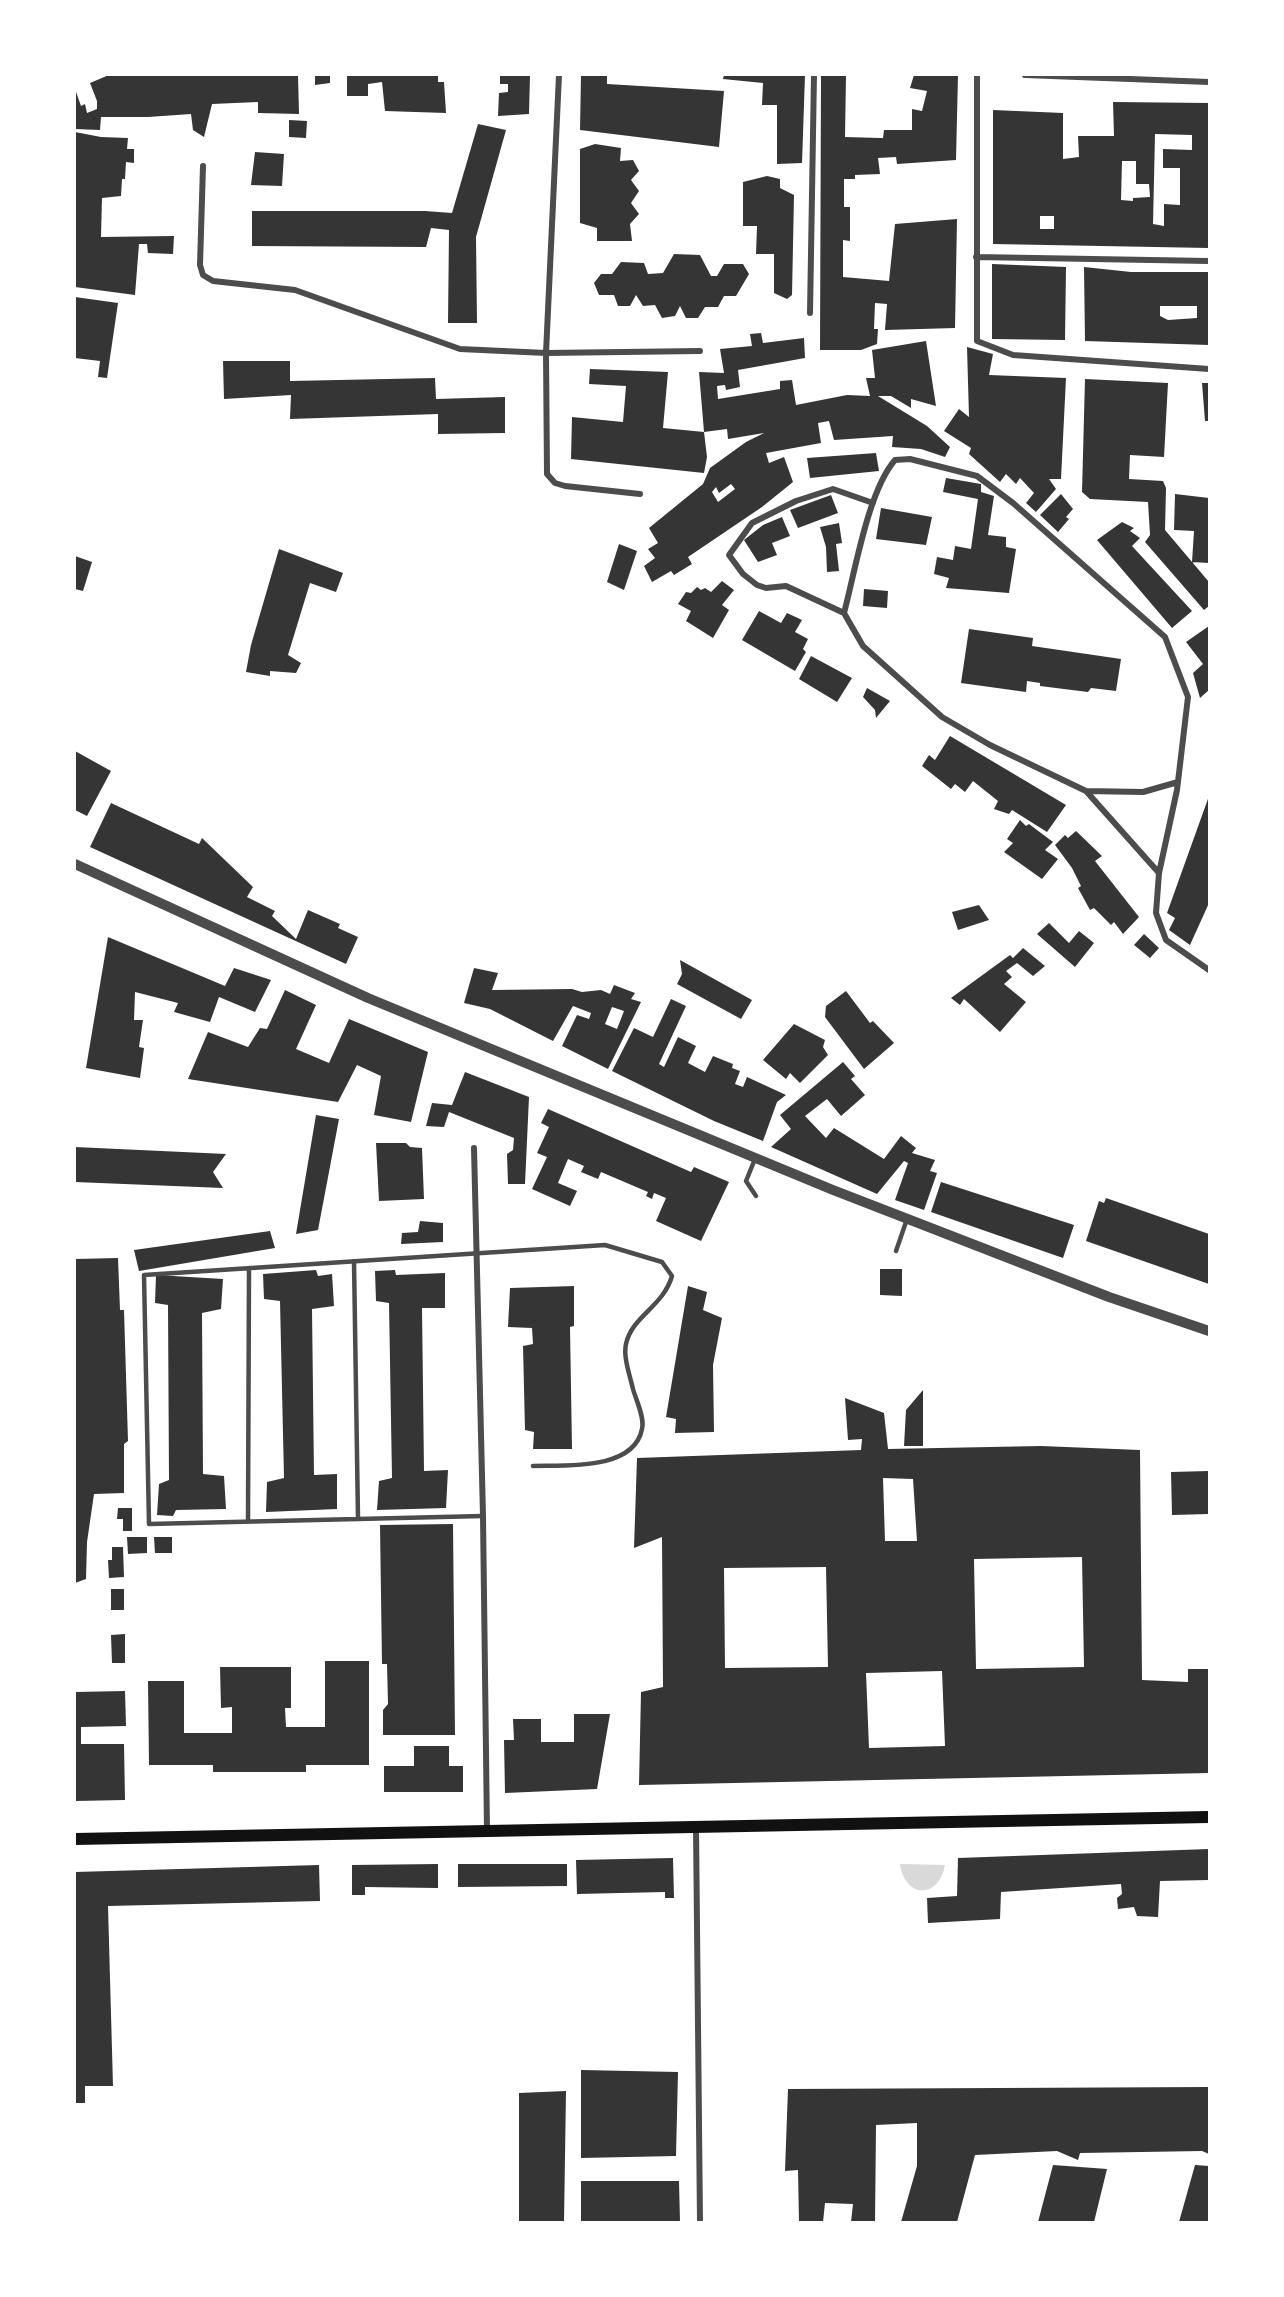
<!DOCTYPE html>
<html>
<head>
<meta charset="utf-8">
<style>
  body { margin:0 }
  #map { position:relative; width:1284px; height:2297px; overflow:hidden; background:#fff; font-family:"Noto Serif",serif }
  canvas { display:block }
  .frame { position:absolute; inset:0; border:76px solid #fff; pointer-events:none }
</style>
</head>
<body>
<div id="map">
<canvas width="1284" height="2297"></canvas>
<div class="frame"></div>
</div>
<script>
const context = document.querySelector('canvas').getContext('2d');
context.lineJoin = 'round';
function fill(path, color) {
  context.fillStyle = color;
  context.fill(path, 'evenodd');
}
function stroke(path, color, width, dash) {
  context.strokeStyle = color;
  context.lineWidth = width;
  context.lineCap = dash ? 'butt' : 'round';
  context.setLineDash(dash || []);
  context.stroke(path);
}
fill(new Path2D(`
  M900 1864 945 1865C939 1899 905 1899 900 1864Z`), '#d9d9d9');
fill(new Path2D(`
  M109 75H298L299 114 258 113V102L212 104 204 137 193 130 191 114 148 117H101L100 130 75 129V89L81 106 85 104 87 113 97 109V101L90 83Z
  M315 75H330V83L315 85Z
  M347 75H438V82H444L446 113 385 111 382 82 368 84V96H347Z
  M500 75H530L529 114 498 116 499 93 508 92V84H500Z
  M581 75H607V84L724 91 719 147 580 130Z
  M724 75H805L802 163 777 164V105H762L763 83 723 79Z
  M821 75H846L845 137 880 138H883L884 130H912V109L922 111 927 91 910 88 914 75H958L956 160 897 164 896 157 878 158 880 174 855 175V179H844V207H850V241L843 240V277L889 281 895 224 957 219 955 328 885 330 887 304 875 303 874 329H878L877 344 861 350H820Z
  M1113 102 1209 103V248L993 244V110L1063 113V159L1079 157 1078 136H1114ZM1155 134 1192 135V150L1163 149V168H1180V205L1164 204V226L1153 224ZM1122 161H1136V184H1149L1150 197 1133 198V201L1121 200ZM1040 216H1054V229H1040Z
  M289 120 307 121 306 138 289 137Z
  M478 124 506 130 476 237 477 323H448L449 230 431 228 426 247 252 246V211H425L452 213Z
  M75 132 101 137 128 138 127 149H134V163L126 162 125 179H122L121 196 102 198 101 237 174 236 173 254 148 253 147 244H139L135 295 75 287Z
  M595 144 621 148 620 161 633 160 639 171 631 180 639 191 631 203 639 214 630 224 632 241H597V228L580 223V149Z
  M255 152 284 154 282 186 251 185Z
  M767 176 780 179V188L794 195 792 295 787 299 774 293V254H756L757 226H743V182Z
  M674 254 700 255 711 276H717L724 264H743L749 274 736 296H724L718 307H705L698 318H686L680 306 675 316 662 318 655 305 643 306 636 295 630 306H618L614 295H599L594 283 601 274H612L621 262 644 263 648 274 663 273Z
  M992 264 1066 267 1065 340 992 339Z
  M1084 267 1131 272H1209V345L1085 341ZM1160 306H1197V318L1168 320 1160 316Z
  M75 297 118 303 107 378 98 377 100 361 75 358Z
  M761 333 763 343 804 338 805 358 738 370 740 387 726 390 725 385 717 386 718 399 780 389V381L792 380 796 405 847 395 870 396 866 378H875L872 350 926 341 936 406 911 399V408L891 396H878L927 426 950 447 945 457 921 449 892 447 893 436 834 440 829 421 818 423 821 443 766 453 769 463 784 457 793 482 762 507 688 557 692 564 674 575 671 571 652 582 644 566 655 558 648 549 658 543 649 528 703 484 710 468 746 442 764 433 728 439 727 429 704 432 699 372 724 373 720 349 752 346 750 334ZM731 484 735 489 718 502 712 492 716 487 719 493Z
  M967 347 993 354 989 375 1066 378 1061 479H1049L1056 489 1036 512 1026 503 1034 493 1020 478 1016 484 1006 474 1000 482 969 454 971 448 944 431 959 409 969 417Z
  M223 361H290V381L435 378 436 399 505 397V433L438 434V414L290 419 291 395 224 399Z
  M590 369 668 372 663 428 704 432 707 457 704 473 571 459 572 417 623 422 626 386 589 384Z
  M1085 379 1168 383 1164 457 1130 455 1129 479 1163 481 1166 488 1165 530 1209 582V606L1204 610 1145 542 1150 535 1148 502 1090 499 1082 492Z
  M1202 383H1209V421H1205Z
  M876 453 879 471 810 478 807 458Z
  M946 478 981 484V492L994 496 988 535 1006 537V547L1016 549 1009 593 946 588 949 578 934 574 937 557 953 560 955 546 971 549 978 499 943 492Z
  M1061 494 1073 509 1066 517 1069 519 1058 532 1040 515Z
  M1175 494 1209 498V563L1192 562 1194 531 1174 530Z
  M831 495 838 513 798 528 790 510Z
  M881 508 932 517 926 545 876 539Z
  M782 517 790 536 772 543 777 555 758 562 744 540 763 525Z
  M1122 522 1134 528 1130 531 1140 538 1132 546 1192 611 1172 628 1097 540Z
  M839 523 842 543 836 544 839 571 827 572 826 547 820 527Z
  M619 544 637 551 624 590 607 582Z
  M279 549 343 573 336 592 310 583 288 655 301 663 296 673 270 671V676L246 672 251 645Z
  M75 556 92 562 83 591 75 589Z
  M722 581 734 590 722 605 729 610 713 638 686 621 691 611 678 604 686 592 691 593 697 587 701 590 705 588 711 592Z
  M864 589 888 591 887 608 863 606Z
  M759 611 781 623 787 613 802 620 795 632 808 639 803 649 806 652 795 671 742 640Z
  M1209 626V690L1200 698 1193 673 1203 664 1186 642Z
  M969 629 1033 638 1032 646 1121 659 1116 691 1091 688 1088 692 1040 686V683L1027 681 1026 692 961 683Z
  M811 656 852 678 837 702 799 679Z
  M867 688 890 701 876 718 875 710 863 697Z
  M950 736 1066 805 1047 832 1012 810 1009 814 994 809 998 801 973 781 965 792 955 784 951 789 922 766 929 755 935 760Z
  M75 751 111 771 87 816 75 810Z
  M1209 796V903L1190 945 1169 930 1175 918 1167 913Z
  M111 803 199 844 202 838 253 887 247 897 275 911 272 916 296 939 308 910 340 924 338 928 358 937 346 964 90 847Z
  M1020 820 1026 826 1029 824 1053 842 1045 850 1058 859 1042 879 1004 852 1013 843 1007 839Z
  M1076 831 1102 856 1095 861 1139 917 1123 934 1114 922 1111 925 1094 908 1090 910 1078 888 1081 886 1072 868 1055 845 1065 835 1068 838Z
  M979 905 989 920 958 930 952 912Z
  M1049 923 1069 943 1079 931 1094 943 1075 967 1037 934Z
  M1144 934 1159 948 1150 958 1134 945Z
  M108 937 225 986 234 968 271 980 255 1012 219 997 210 1022 174 1012 178 1003 135 992 134 1020H143L139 1047 144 1048 140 1078 86 1068Z
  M1023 948 1045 966 1033 976 1017 963 1006 971 1012 977 1004 984 1026 1002 1000 1032 964 999 960 1005 951 998 1010 955 1013 958Z
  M680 960 752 1000 741 1019 677 984 682 974Z
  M474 968 498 973 492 990 572 989 582 992 601 990 610 994 614 985 635 993 631 999 641 1002 608 1069 562 1046 577 1015 589 1019 591 1013 573 1006 553 1041 490 1009 464 1003ZM612 1007 624 1011 617 1029 605 1024Z
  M285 990 316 1005 296 1049 329 1063 349 1019 428 1052 411 1122 374 1115 381 1076 357 1065 338 1102 188 1079 208 1032 248 1047 260 1028 267 1029Z
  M846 991 870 1023 873 1021 894 1043 864 1069 825 1017 826 1006Z
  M671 999 686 1006 659 1064 664 1067 678 1037 696 1046 688 1063 705 1072 713 1056 733 1064 732 1068 740 1071 735 1084 743 1087 747 1077 786 1095 777 1102 763 1141 714 1121 612 1071 634 1028 653 1037Z
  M794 1024 825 1040 823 1047 828 1055 800 1083 790 1073 786 1079 763 1060Z
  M843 1062 855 1076 851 1079 865 1095 841 1116 827 1099 805 1116 826 1138 834 1128 884 1159 901 1136 916 1148 912 1153 935 1160 930 1171 937 1173 924 1210 895 1200 908 1163 904 1161 877 1194 771 1147 791 1129 780 1115Z
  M465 1072 529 1097 525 1184H508L507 1154 513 1150 514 1138 449 1112 444 1127 426 1126 432 1103 452 1105Z
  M548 1109 691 1172 694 1167 729 1182 701 1241 656 1221 666 1198 654 1193 652 1199 646 1196 648 1192 601 1172 598 1179 581 1172 584 1166 568 1159 558 1183 577 1191 570 1206 532 1189 547 1157 537 1153 549 1127 541 1123Z
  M316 1115 339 1119 318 1230 296 1234Z
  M376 1143H406L410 1147 422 1148 424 1199 379 1201Z
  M75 1147 226 1154 213 1172 223 1188 75 1182Z
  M941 1182 1074 1225 1063 1258 931 1212Z
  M1106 1198 1209 1234V1284L1086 1241 1099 1201 1104 1203Z
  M420 1221 443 1223V1242L401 1244 402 1233 418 1232Z
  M270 1231 275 1248 139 1271 134 1250Z
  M118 1258 120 1310H124L128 1441 124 1444V1493L94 1494 87 1542 86 1579 75 1583V1259Z
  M880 1269H902V1296L880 1295Z
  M316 1270 318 1276 332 1274 334 1306 312 1309 314 1475 337 1474V1509L266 1512 267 1482 284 1478 280 1301 264 1299 263 1274Z
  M395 1270 396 1275 445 1273V1308H422L424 1471 448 1470 446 1508 377 1510 379 1481 392 1478 389 1303 376 1301 375 1271Z
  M156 1275 223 1279 221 1309 202 1313 203 1474 224 1476 226 1509 176 1510 173 1516 157 1515 159 1484 169 1480 168 1305 155 1303Z
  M574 1286V1326L570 1327 572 1449H533L534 1432 525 1430 523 1346 533 1344 532 1328 508 1327 510 1288Z
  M688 1286 707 1292 703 1310 722 1318 713 1365 714 1432 675 1433 676 1419 666 1417Z
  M923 1390V1446H904L906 1410Z
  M845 1398 884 1413 888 1449 1041 1446 1140 1450 1142 1680 1188 1682V1669H1209V1773L639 1785 641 1692 663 1687 662 1537 634 1548 637 1458 861 1450 862 1439 848 1440ZM883 1478 913 1479 917 1541H885ZM1082 1557 1084 1667 976 1669 974 1559ZM826 1567 828 1667 725 1668 724 1568ZM942 1671 945 1746 869 1748 866 1673Z
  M1209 1471V1514L1172 1515 1171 1472Z
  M118 1508H132V1531H123V1519H117Z
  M453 1524 455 1735H383V1710L388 1704 387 1664H382L380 1525Z
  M127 1537H147V1553L128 1554Z
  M154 1537H172V1553H155Z
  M112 1547H123L124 1577 109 1578 108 1560H112Z
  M111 1589H124V1610H111Z
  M125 1634V1663H112L111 1635Z
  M325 1661H369V1765H306V1772H213V1765H149L148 1681H184V1733H232V1707L221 1708 220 1667H291V1708H285L286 1727H325Z
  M125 1691 126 1726 81 1727V1744H124L125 1800 75 1801V1692Z
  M574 1714H610L597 1789 505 1793 504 1740H514L513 1719H541V1742H574Z
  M414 1746H449V1766H463V1792H384V1766H414Z
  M1209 1849V1880L1160 1881 1158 1917 1137 1916 1134 1907 1118 1909 1117 1898 1122 1894 1121 1884 1001 1892 1000 1919 928 1923 927 1898 957 1896 958 1858Z
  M673 1858 674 1898H665V1892L577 1894 576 1860Z
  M438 1864V1888L365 1887V1895H352V1865Z
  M458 1864H567V1886L458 1887Z
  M319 1865 320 1901 108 1906 113 2086H85V2103H75V1872Z
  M581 2070 678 2072 676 2156 581 2158Z
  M1209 2087V2154L1202 2151 1080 2153 1078 2160 1057 2151 975 2155 957 2222H901L917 2166V2123L876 2125 875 2222H851L853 2204 825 2203 823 2222H799L798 2170 785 2171 788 2089Z
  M566 2091 564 2222H519V2093Z
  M1053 2165 1107 2169 1094 2222H1038Z
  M1195 2165 1209 2166V2222H1179Z
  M581 2181H679L680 2222H581Z`), '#353535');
stroke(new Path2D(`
  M755 1159 746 1181 756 1196
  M896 1251 907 1219
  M354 1261 358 1519
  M483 1516 149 1524 144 1275 605 1245 662 1262 672 1276C663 1307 632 1316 626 1344 623 1357 630 1376 633 1389 636 1400 645 1418 642 1429 634 1471 564 1465 533 1466
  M248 1522 249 1268`), '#4c4c4c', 4.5);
stroke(new Path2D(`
  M559 75 546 353 547 474 555 483 565 486 640 494
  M977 75V341L1013 355 1209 369
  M1025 75 1209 82
  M203 166 200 265 203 275 213 281 295 290 460 349 546 353 700 351
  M976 257 1209 261
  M810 313 814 75
  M844 613 786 586 766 588 757 585 743 574 729 555 752 523 796 501 833 489 873 503
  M1086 791 1143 792 1178 782
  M1159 873 1086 791 990 745 942 717 863 646 844 613C855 572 868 491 895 460L910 459 977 476 1013 503 1165 637 1188 697 1177 790 1159 873 1156 913 1166 940 1209 970
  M474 1148 483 1516 487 1831
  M696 1827 700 2222`), '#4c4c4c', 6);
stroke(new Path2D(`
  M75 864 368 998 833 1190 1109 1297 1209 1331`), '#4c4c4c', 10);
stroke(new Path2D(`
  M75 1839 1209 1817`), '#111', 12);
</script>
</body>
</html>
